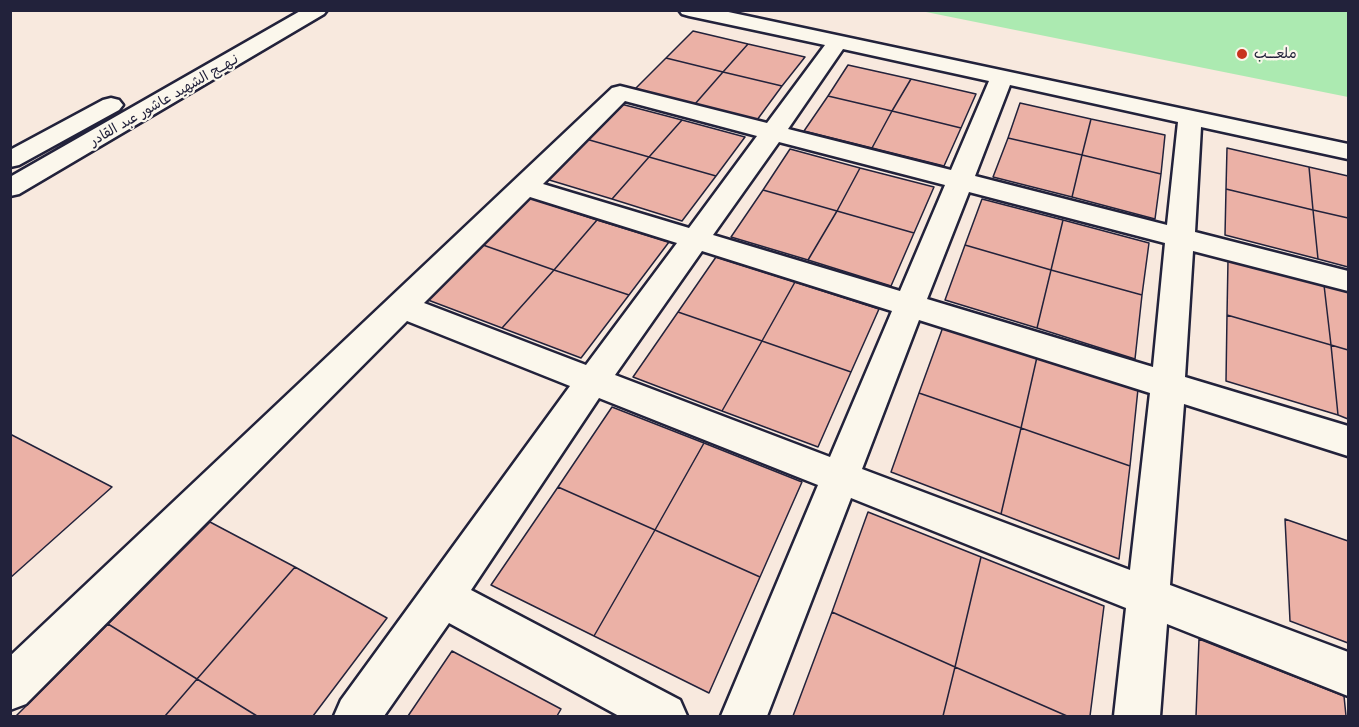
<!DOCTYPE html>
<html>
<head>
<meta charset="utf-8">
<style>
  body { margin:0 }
  #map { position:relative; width:1359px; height:727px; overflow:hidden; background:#f8e9de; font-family:Mali,sans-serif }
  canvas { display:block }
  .frame { position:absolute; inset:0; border:12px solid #22223b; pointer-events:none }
</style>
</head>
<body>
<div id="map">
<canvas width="1359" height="727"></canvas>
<div class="frame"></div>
</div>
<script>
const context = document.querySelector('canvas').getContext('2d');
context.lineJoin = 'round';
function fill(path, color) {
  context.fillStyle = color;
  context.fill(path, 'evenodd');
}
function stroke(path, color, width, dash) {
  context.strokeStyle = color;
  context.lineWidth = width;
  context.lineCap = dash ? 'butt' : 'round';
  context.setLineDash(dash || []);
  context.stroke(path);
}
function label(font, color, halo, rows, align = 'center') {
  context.font = font + ' Mali,"Playpen Sans Arabic",sans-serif';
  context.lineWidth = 4.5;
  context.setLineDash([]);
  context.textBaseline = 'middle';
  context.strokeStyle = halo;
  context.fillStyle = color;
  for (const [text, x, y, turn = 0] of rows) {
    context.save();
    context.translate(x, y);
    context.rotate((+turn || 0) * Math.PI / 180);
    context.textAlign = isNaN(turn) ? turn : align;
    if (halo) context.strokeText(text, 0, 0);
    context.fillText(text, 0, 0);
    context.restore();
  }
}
fill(new Path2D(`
  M921 11H1348V97Z`), '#aceab1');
const building = new Path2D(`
  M693 31 748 44 723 72 666 58Z
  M748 44 805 57 782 86 723 72Z
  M666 58 723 72 695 104 635 89Z
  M848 65 911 79 892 111 828 96Z
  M723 72 782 86 757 120 695 104Z
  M911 79 976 94 961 128 892 111Z
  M828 96 892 111 872 148 804 131Z
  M1020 103 1091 119 1082 155 1008 138Z
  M621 104 682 120 649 157 586 139Z
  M892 111 961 128 944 166 872 148Z
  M1091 119 1165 135 1161 174 1082 155Z
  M682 120 745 137 716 176 649 157Z
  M1008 138 1082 155 1072 197 993 177Z
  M586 139 649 157 612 199 546 179Z
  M1227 148 1309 167 1313 210 1226 189Z
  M790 149 860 168 837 211 763 190Z
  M1082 155 1161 174 1155 219 1072 197Z
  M649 157 716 176 682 221 612 199Z
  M1309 167 1348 176V218L1313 210Z
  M860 168 934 187 914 233 837 211Z
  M1226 189 1313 210 1318 259 1225 235Z
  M763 190 837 211 808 260 731 237Z
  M530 198 597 220 554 270 483 245Z
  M982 199 1063 220 1051 270 965 245Z
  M1313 210 1348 218V267L1318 259Z
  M837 211 914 233 891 286 808 260Z
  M597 220 669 242 629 295 554 270Z
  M1063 220 1149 243 1142 295 1051 270Z
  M483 245 554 270 502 328 428 300Z
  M965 245 1051 270 1037 328 945 300Z
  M716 257 795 282 762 341 678 312Z
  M1228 260 1324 285 1331 345 1227 315Z
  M554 270 629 295 581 358 502 328Z
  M1051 270 1142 295 1135 359 1037 328Z
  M795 282 879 309 851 372 762 341Z
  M1324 285 1348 292V350L1331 345Z
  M678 312 762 341 722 411 633 377Z
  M1227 315 1331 345 1338 415 1226 381Z
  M943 327 1037 357 1021 428 919 393Z
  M762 341 851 372 818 447 722 411Z
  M1331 345 1348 350V419L1338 415Z
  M1037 357 1138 389 1130 466 1021 428Z
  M919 393 1021 428 1001 514 891 472Z
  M612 407 704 443 655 530 558 487Z
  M1021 428 1130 466 1119 559 1001 514Z
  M10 434 112 487 10 578Z
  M704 443 802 482 760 577 655 530Z
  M558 487 655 530 594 636 491 585Z
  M868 512 981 557 955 667 832 612Z
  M1285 519 1348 541V643L1290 621Z
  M210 522 295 567 197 679 108 624Z
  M655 530 760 577 709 693 594 636Z
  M981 557 1104 606 1090 716H1067L955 667Z
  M295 567 387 618 313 716H257L197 679Z
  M832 612 955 667 943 716H793Z
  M108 624 197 679 165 716H16Z
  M1199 639 1344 696 1346 716H1196Z
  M452 651 561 709 557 716H408Z
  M955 667 1067 716H943Z
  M197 679 257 716H165Z`);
fill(building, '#ebb1a6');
stroke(building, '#22223b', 1.5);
const street = new Path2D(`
  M679 10H719L1348 144V159L1201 127 1195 232 1348 271V291L1193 251 1185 377 1348 426V456L1184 404 1170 585 1348 652V696L1167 624 1160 716H1114L1126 608 851 498 767 716H721L818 485 599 398 471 590 680 700 687 716H619L449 623 384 716H334L341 700 570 386 407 321 26 704 10 710V656L612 88 620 86 767 123 825 45 689 16 682 14ZM843 49 989 81 951 170 788 129ZM1010 85 1178 122 1167 225 975 176ZM625 101 757 136 689 228 543 184ZM779 142 945 185 900 291 713 235ZM969 192 1165 243 1153 367 927 299ZM530 197 677 243 586 365 424 303ZM702 251 892 311 830 457 615 375ZM919 320 1150 393 1130 570 862 469Z`);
const secondary = new Path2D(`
  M302 10H327L324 14 19 194 10 196V177Z
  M111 98 119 100 123 105 119 110 19 165 10 167V150L103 100Z`);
stroke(street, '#22223b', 5);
stroke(secondary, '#22223b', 5);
fill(street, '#fbf7ec');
fill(secondary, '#fbf7ec');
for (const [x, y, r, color] of [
  [1242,54,6,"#c8321e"]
]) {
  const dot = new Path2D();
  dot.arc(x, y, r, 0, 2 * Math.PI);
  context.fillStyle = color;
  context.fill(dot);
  stroke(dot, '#fbf7ec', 2);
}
label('14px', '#22223b', '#fbf7ec', [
  ["ملعـــب",1254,54]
], 'left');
label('14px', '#22223b', '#fbf7ec', [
  ["نـهــج الشهيد عاشور عبد القادر",164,100,-30]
]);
</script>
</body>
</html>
